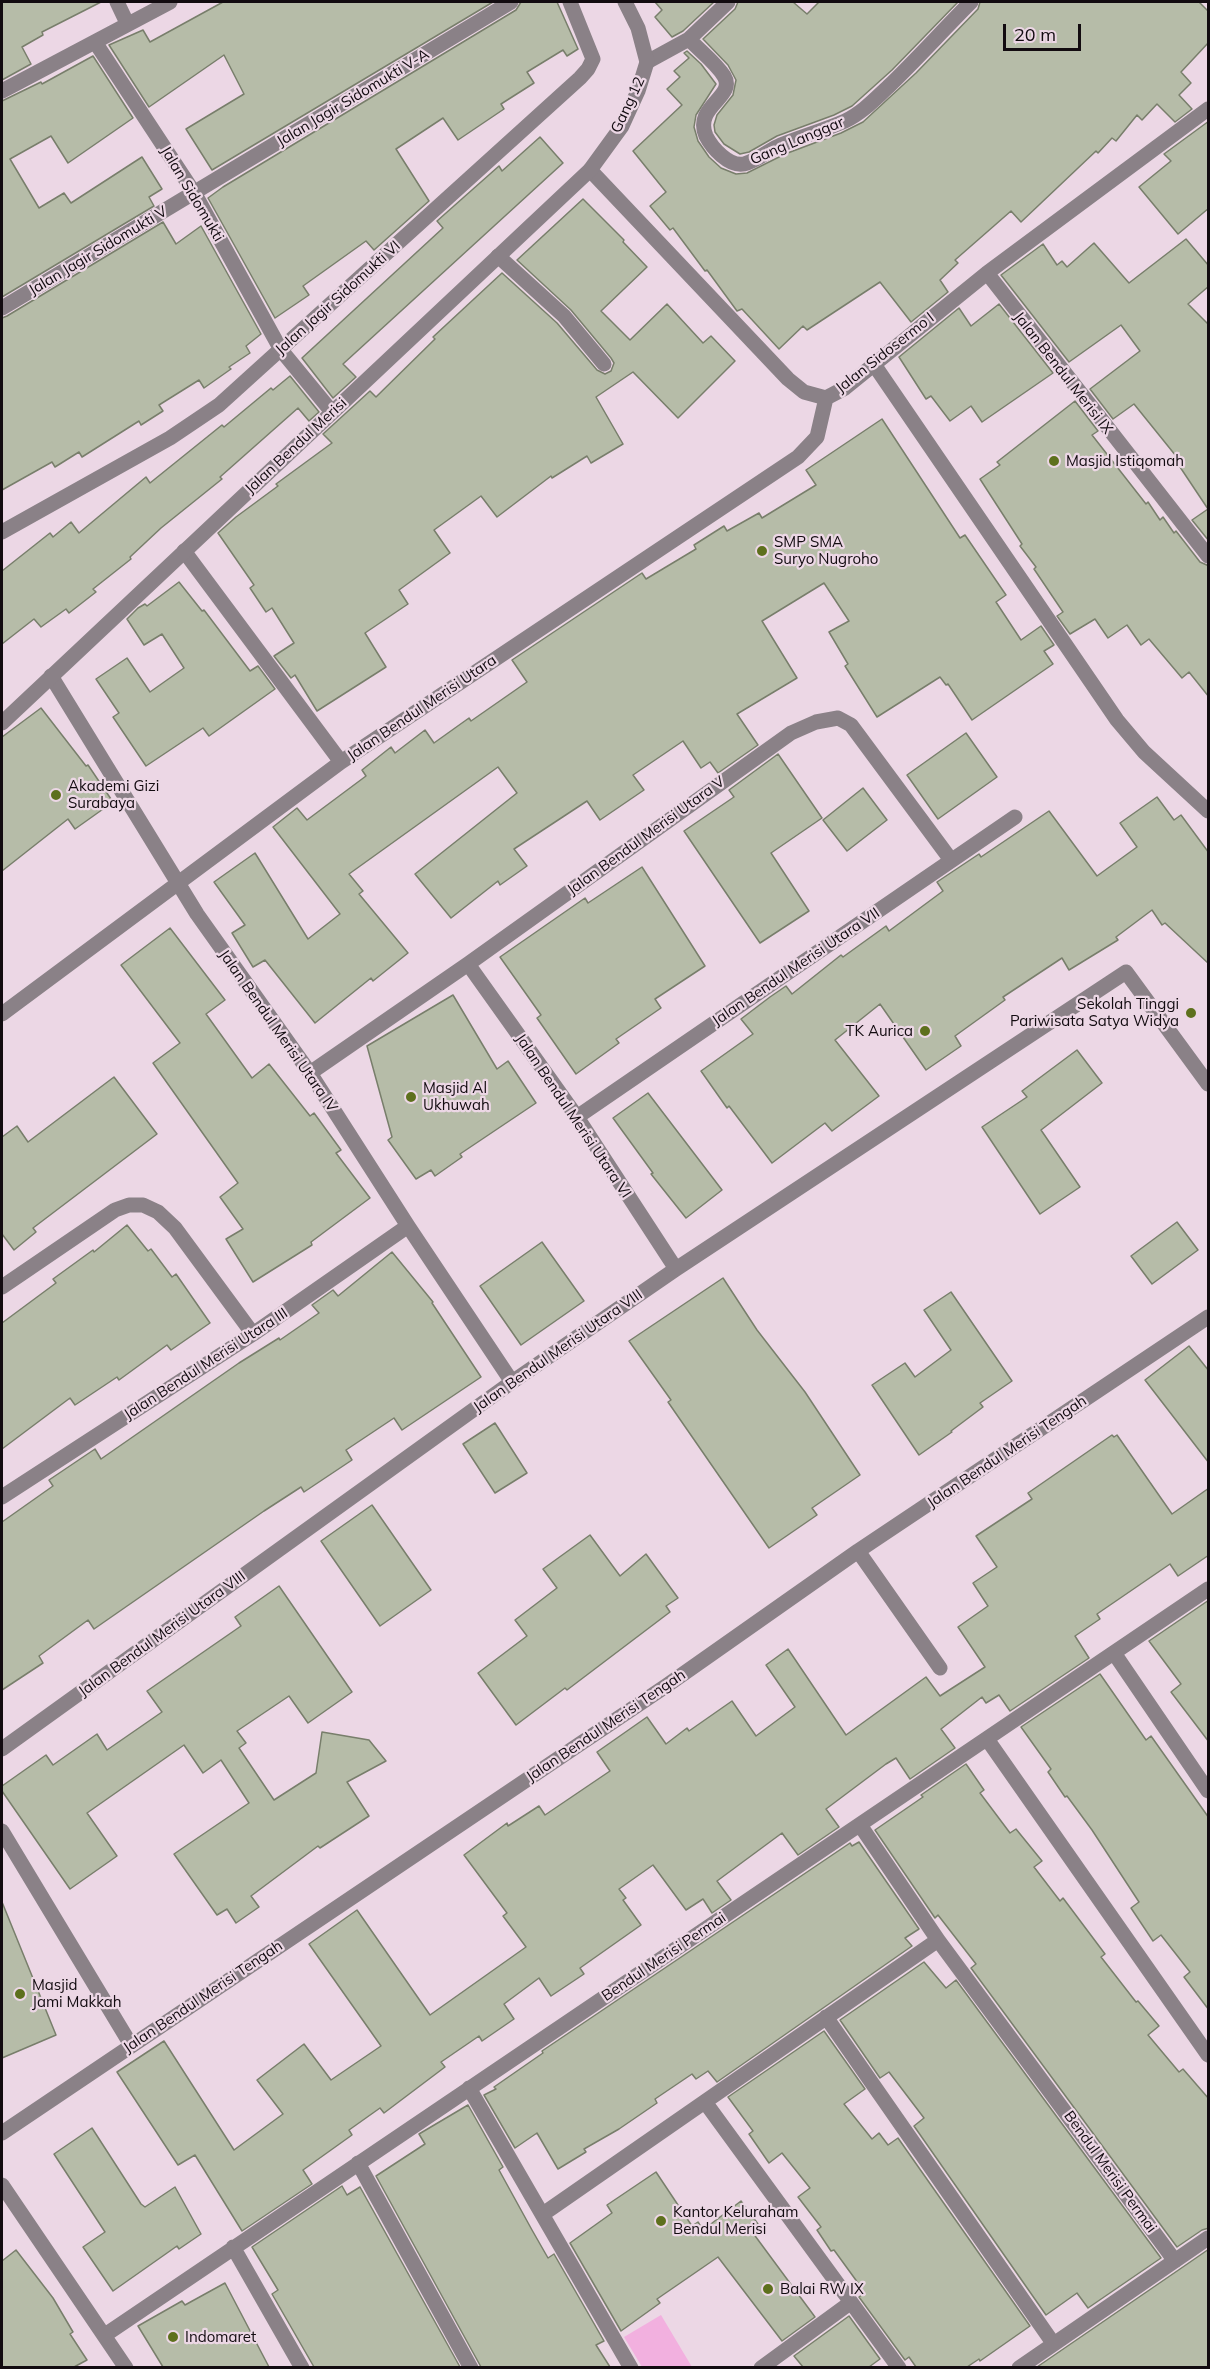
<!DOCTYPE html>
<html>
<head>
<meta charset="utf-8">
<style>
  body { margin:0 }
  #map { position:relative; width:1210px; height:2369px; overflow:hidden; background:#ecd7e5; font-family:Mulish,sans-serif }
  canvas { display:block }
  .frame { position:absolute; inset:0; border:3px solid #120b10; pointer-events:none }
  .scale { position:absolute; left:1003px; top:24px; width:78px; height:27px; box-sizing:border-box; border:3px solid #120b10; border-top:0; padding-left:8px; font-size:18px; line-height:21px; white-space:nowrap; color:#120b10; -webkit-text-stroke:4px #ecd7e5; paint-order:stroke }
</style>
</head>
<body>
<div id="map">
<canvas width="1210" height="2369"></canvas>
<div class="frame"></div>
<div class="scale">20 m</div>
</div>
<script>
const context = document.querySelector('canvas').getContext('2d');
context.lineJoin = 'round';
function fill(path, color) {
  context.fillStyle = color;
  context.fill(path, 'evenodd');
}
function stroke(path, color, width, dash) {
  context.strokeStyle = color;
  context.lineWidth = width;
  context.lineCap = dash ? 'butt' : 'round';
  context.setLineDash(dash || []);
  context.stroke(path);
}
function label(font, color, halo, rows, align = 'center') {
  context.font = font + ' Mulish,sans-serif';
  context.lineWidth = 4.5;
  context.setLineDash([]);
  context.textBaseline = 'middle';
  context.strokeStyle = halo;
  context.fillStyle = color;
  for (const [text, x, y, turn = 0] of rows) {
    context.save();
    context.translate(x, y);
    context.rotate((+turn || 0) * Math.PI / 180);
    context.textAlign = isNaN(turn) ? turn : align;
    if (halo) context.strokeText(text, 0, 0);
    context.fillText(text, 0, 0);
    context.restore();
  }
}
fill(new Path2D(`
  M661 2315 692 2367H642L624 2337Z`), '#f2b0df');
const building = new Path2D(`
  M2 2H101L42 32 43 35 22 47 31 64 2 80Z
  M223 2H493L212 170 186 129 244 94 224 55 149 107 109 45 143 30 150 42Z
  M521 2H557L578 49 567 56 563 50 527 72 534 83 501 104 504 109 458 140 443 118 396 149 429 201 374 250 366 241 303 286 309 295 275 318 208 198 223 187 516 10Z
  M655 2H714L683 31 672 37 655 17 662 10Z
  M738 2H793L807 14 819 2H958L892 70 852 106 834 115 777 136 749 152 740 154 724 144 715 132 714 125 717 115 733 95 736 80 728 65 703 39 735 9Z
  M980 2H1199L1209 12V42L1181 72 1191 83 1179 95 1192 109 1175 122 1157 104 1142 120 1137 115 1116 141 1112 138 1098 153 1096 151 1021 222 1011 211 955 260 958 263 940 280 948 292 911 322 880 282 807 330 803 326 779 349 742 309 737 311 707 270 705 271 673 228 670 230 650 206 666 192 633 151 682 105 667 89 680 77 674 71 689 58 684 53 687 51 701 64 716 84 696 115 694 127 698 141 709 157 721 168 736 174 747 173 785 154 841 133 863 122 916 73 978 9Z
  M93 56 133 118 68 163 51 136 10 159 39 208 64 193 71 203 142 157 162 189 149 197 154 206 2 297V101L41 82 42 84Z
  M1209 121V208L1178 234 1139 187 1171 161 1164 154Z
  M540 137 563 163 343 364 356 377 333 398 302 358 443 228 437 221 499 166 502 171Z
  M583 199 624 240 623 242 647 267 601 311 630 340 667 304 703 343 711 336 735 361 678 418 633 372 596 397 623 444 591 463 587 456 552 478 551 476 497 517 481 496 434 530 450 553 399 590 408 604 365 633 386 667 317 711 295 675 291 678 274 656 294 643 272 608 266 612 250 588 254 585 218 533 236 517 278 486 276 484 332 443 323 434 370 391 376 397 435 339 433 337 502 273 557 323 597 370 605 374 611 371 614 363 611 358 571 310 517 260Z
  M163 222 176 244 201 226 261 334 246 346 250 353 229 367 231 369 204 388 199 380 159 405 163 411 141 425 139 421 82 457 79 452 55 467 52 462 2 490V318L7 316Z
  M1186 239 1209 266V286L1188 304 1209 325V541L1192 520 1208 509 1174 458 1176 456 1134 404 1113 419 1090 389 1140 351 1121 325 1069 362 1001 275 1043 244 1057 265 1062 261 1067 267 1094 243 1129 283Z
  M999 304 1053 373 982 422 971 406 950 421 931 396 926 399 899 357 959 308 971 326Z
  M290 376 319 412 309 421 298 408 220 477 222 479 161 528 130 557 131 559 93 589 96 592 69 613 66 609 41 627 34 619 2 644V571L50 533 53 537 71 522 79 533 146 477 150 483 222 425 224 427 271 388 273 390Z
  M1075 401 1098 431 1092 435 1146 504 1148 502 1160 520 1163 517 1174 533 1176 531 1200 562 1209 566V697L1189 672 1182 678 1149 639 1141 645 1127 625 1108 638 1095 619 1070 634 1057 616 1063 612 1034 569 1036 567 1020 546 1022 544 980 479 1000 465 997 462Z
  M882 419 960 538 965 535 1006 595 996 602 1021 640 1041 626 1054 645 1044 651 1053 664 972 720 948 684 946 685 940 677 877 717 845 666 848 664 829 632 849 621 824 583 762 621 797 678 737 714 758 745 718 773 710 762 701 768 683 741 633 775 644 790 600 820 587 801 514 849 527 866 500 885 498 881 451 918 415 874 517 793 498 767 349 874 363 891 359 894 408 953 373 981 371 978 315 1023 265 960 253 967 232 933 245 925 214 882 255 853 308 939 340 914 273 827 297 808 307 820 366 776 362 770 391 747 395 753 425 730 434 743 469 718 471 721 527 682 512 660 642 573 646 579 696 549 694 545 724 526 727 531 759 513 762 518 816 485 806 470Z
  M179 582 202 611 204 610 250 671 258 666 275 689 209 736 203 728 146 766 113 717 119 713 96 679 127 658 150 692 184 668 162 634 144 645 127 619 138 608 145 604 147 606Z
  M41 708 86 766 88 765 113 802 75 829 68 819 2 871V737Z
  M966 733 997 777 938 819 907 775Z
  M778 754 822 818 771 853 809 911 760 943 684 831 734 797 729 790Z
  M863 788 887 820 847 851 823 820Z
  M1157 797 1174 820 1181 815 1209 853V964L1165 923 1162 925 1152 910 1116 937 1118 940 1069 970 1062 958 1003 997 1005 1000 955 1036 961 1046 926 1070 880 1004 835 1040 879 1096 832 1131 825 1123 772 1163 729 1106 727 1108 701 1071 753 1034 741 1019 770 997 786 986 792 994 841 955 843 957 886 926 889 931 943 891 937 882 979 854 981 857 1049 811 1097 876 1137 847 1120 823Z
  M642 867 705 966 655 999 661 1008 616 1039 619 1043 576 1074 537 1018 541 1015 500 957 585 898 588 903Z
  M170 928 225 1000 206 1014 252 1078 269 1064 310 1116 314 1113 341 1150 336 1153 370 1198 311 1242 312 1245 253 1282 226 1239 243 1229 220 1197 238 1183 153 1063 180 1043 121 965Z
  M453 995 497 1069 508 1061 536 1103 460 1154 462 1157 435 1176 431 1170 416 1179 388 1140 392 1137 367 1046Z
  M1077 1050 1102 1083 1041 1130 1080 1187 1040 1214 982 1127 1027 1097 1022 1091Z
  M114 1077 157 1134 33 1228 36 1232 14 1250 2 1234V1137L17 1126 28 1142Z
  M648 1093 722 1190 686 1218 651 1174 653 1173 613 1118Z
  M1177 1222 1198 1250 1152 1284 1131 1256Z
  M127 1225 148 1251 151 1249 172 1277 176 1274 210 1323 171 1350 167 1345 119 1380 117 1377 75 1405 70 1398 2 1449V1323L56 1283 53 1279 93 1250 94 1252Z
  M542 1242 584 1301 521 1345 480 1286Z
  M392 1252 433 1302 432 1303 481 1377 402 1430 394 1418 346 1450 352 1460 304 1492 301 1487 264 1511 94 1629 88 1620 39 1656 43 1663 2 1690V1522L53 1486 49 1480 95 1449 101 1459 239 1363 279 1338 280 1340 319 1313 312 1305 333 1290 338 1296Z
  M723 1278 757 1330 805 1392 860 1475 812 1508 817 1515 769 1548 668 1402 671 1400 629 1341Z
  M951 1292 1012 1381 980 1403 983 1407 951 1431 952 1432 919 1455 872 1385 905 1363 915 1377 951 1350 924 1310Z
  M1189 1346 1209 1371V1463L1145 1380Z
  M495 1423 527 1473 495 1493 463 1444Z
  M1112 1435 1114 1437 1117 1435 1172 1514 1209 1488V1555L1178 1576 1170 1564 1097 1614 1100 1619 1075 1636 1089 1658 1010 1711 999 1695 986 1703 982 1697 941 1729 955 1748 910 1779 896 1758 886 1764 826 1809 839 1827 798 1855 782 1833 717 1881 731 1900 712 1913 703 1899 686 1910 653 1865 619 1889 626 1898 623 1900 641 1925 580 1968 584 1974 551 1996 539 1978 504 2004 514 2019 482 2041 479 2036 441 2062 445 2067 384 2113 380 2108 349 2130 352 2135 303 2170 312 2184 242 2231 195 2155 178 2165 117 2072 164 2041 234 2150 283 2114 257 2080 304 2044 331 2080 381 2046 309 1944 357 1910 430 2015 526 1947 503 1916 507 1913 464 1855 507 1823 508 1826 539 1806 545 1815 610 1771 597 1752 647 1717 666 1744 687 1728 689 1731 732 1701 756 1736 795 1707 766 1665 788 1649 846 1735 926 1677 940 1696 985 1667 958 1627 988 1606 973 1583 997 1567 976 1536 1032 1499 1028 1493Z
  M372 1505 431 1590 380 1626 321 1541Z
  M590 1535 620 1576 646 1554 678 1598 666 1606 670 1612 567 1690 565 1688 516 1725 478 1673 527 1636 515 1620 557 1588 543 1569Z
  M279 1586 352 1692 308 1723 289 1696 237 1731 246 1743 239 1748 274 1800 316 1773 322 1732 369 1740 386 1761 347 1782 369 1816 320 1848 318 1846 251 1896 259 1907 236 1923 227 1909 217 1915 174 1854 249 1803 221 1760 203 1773 184 1745 87 1813 117 1856 70 1889 2 1791V1786L46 1755 53 1765 97 1734 107 1750 162 1712 147 1691 241 1626 235 1617Z
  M1209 1600V1742L1171 1692 1181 1684 1149 1641Z
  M1100 1674 1146 1740 1151 1736 1209 1818V2010L1184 1977 1190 1972 1161 1935 1153 1941 1131 1908 1139 1902 1092 1830 1067 1796 1065 1797 1048 1772 1051 1769 1021 1727Z
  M966 1764 984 1790 980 1793 1010 1833 1016 1829 1042 1861 1034 1867 1060 1901 1063 1898 1105 1954 1101 1957 1136 2002 1138 2001 1159 2026 1148 2035 1179 2072 1183 2069 1209 2099V2228L1202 2230 1177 2247 971 1968 976 1964 938 1915 935 1918 875 1830 923 1797 921 1795Z
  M859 1842 919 1929 905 1938 912 1946 717 2082 708 2071 696 2079 692 2074 655 2099 657 2103 619 2129 584 2149 586 2152 558 2169 537 2133 515 2148 484 2095 496 2089 494 2087 543 2053 542 2051 850 1843 852 1846Z
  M2 1902 56 2035 2 2058Z
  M924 1962 946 1988 956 1980 1161 2258 1088 2308 1077 2293 1046 2315 914 2126 924 2118 889 2072 880 2078 840 2020Z
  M824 2031 865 2089 844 2104 872 2139 879 2133 888 2145 898 2138 1030 2326 980 2361 979 2359 967 2367H916L909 2357 905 2360 859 2297 863 2294 856 2284 858 2283 834 2250 831 2251 817 2230 821 2227 798 2197 810 2188 782 2153 769 2163 749 2134 753 2131 728 2097Z
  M468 2105 503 2167 499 2170 532 2230 548 2258 554 2254 604 2341 596 2345 610 2367H481L376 2176 425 2144 419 2134Z
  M92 2128 141 2204 145 2207 175 2187 201 2234 179 2249 177 2246 113 2291 83 2247 105 2232 54 2154Z
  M656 2172 692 2226 698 2222 703 2230 741 2201 758 2224 750 2229 815 2317 782 2341 718 2257 657 2299 660 2303 621 2331 570 2243 612 2213 607 2205Z
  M342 2186 347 2195 360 2187 460 2367H314L272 2294 278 2290 252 2247Z
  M1209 2249V2367H1037L1180 2269Z
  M16 2250 53 2298 73 2332 70 2334 87 2360 74 2367H2V2261Z
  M225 2283 269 2367H163L138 2326 182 2301 185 2305Z
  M849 2316 880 2359 869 2367H803L794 2356Z`);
fill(building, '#b6bca8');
stroke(building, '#787e6b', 1.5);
stroke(new Path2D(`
  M117 2 127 23
  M689 39C700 51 716 63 724 76 737 97 693 106 706 136 712 148 729 167 744 164 757 161 769 150 781 145 802 136 825 130 845 121 862 113 875 99 888 87 917 59 943 30 971 2
  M95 42 195 194 281 350 332 412
  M647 62 689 39 728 2
  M2 91 170 2
  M590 170 788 379 804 392 826 398 845 388 987 273 1208 109
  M498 256 564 316 604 364
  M987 273 1208 556
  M2 308 511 2
  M873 363 1117 720 1144 752 1208 811
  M2 532 170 438 219 405 580 78 588 69 593 59 570 2
  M184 551 341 762
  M51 676 197 914 310 1073 408 1226 512 1382
  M468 964 577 1117 676 1269
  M2 1014 341 762 798 457 817 437 826 398
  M310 1073 468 964 791 733 816 722 838 718 851 725 951 860
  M577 1117 1015 817
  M2 1287 115 1210 129 1205H143L158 1212 175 1228 253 1334
  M2 1497 253 1334 408 1226
  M858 1551 940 1668
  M1114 1653 1208 1791
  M987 1739 1208 2055
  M2 1749 512 1382 676 1269 1126 972 1208 1084
  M860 1825 938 1940 1175 2261
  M2 1831 131 2045
  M826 2017 1053 2343
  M469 2088 631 2368
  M705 2102 899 2368
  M2 2133 666 1686 858 1551 1208 1317
  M358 2163 471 2368
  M2 2185 126 2368
  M543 2214 938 1940
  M233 2247 302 2368
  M105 2335 1208 1589
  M761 2368 850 2303
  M1019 2368 1208 2238`), '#8a8187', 15);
stroke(new Path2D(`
  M2 723 590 170 622 126 638 91 647 62 638 28 625 2`), '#8a8187', 15);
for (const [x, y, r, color] of [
  [1054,461,6,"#5e701d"],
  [762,551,6,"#5e701d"],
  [56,795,6,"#5e701d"],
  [1191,1013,6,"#5e701d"],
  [925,1031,6,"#5e701d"],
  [411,1097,6,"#5e701d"],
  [20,1994,6,"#5e701d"],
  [661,2221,6,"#5e701d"],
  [768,2289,6,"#5e701d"],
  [173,2337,6,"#5e701d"]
]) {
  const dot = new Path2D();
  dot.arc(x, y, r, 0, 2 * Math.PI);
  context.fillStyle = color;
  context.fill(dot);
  stroke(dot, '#ecd7e5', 2);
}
label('15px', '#120b10', '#ecd7e5', [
  ["Jalan Jagir Sidomukti V-A",353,98,-31],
  ["Gang 12",628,105,-65],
  ["Gang Langgar",797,141,-23],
  ["Jalan Sidomukti",192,194,59],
  ["Jalan Jagir Sidomukti V",98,251,-31],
  ["Jalan Jagir Sidomukti VI",338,298,-42],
  ["Jalan Sidosermo I",885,353,-38],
  ["Jalan Bendul Merisi IX",1063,373,52],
  ["Jalan Bendul Merisi",296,446,-43],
  ["Jalan Bendul Merisi Utara",422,708,-34],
  ["Jalan Bendul Merisi Utara V",646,836,-36],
  ["Jalan Bendul Merisi Utara VII",796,967,-34],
  ["Jalan Bendul Merisi Utara IV",278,1031,55],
  ["Jalan Bendul Merisi Utara VI",573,1116,56],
  ["Jalan Bendul Merisi Utara VIII",558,1351,-35],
  ["Jalan Bendul Merisi Utara III",206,1364,-33],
  ["Jalan Bendul Merisi Tengah",1007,1452,-34],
  ["Jalan Bendul Merisi Utara VIII",162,1634,-36],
  ["Jalan Bendul Merisi Tengah",606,1726,-34],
  ["Bendul Merisi Permai",664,1957,-34],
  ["Jalan Bendul Merisi Tengah",203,1997,-34],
  ["Bendul Merisi Permai",1110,2172,54]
]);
label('15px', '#120b10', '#ecd7e5', [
  ["Masjid Istiqomah",1066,461],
  ["SMP SMA",774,542],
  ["Suryo Nugroho",774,559],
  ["Akademi Gizi",68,786],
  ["Surabaya",68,803],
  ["Sekolah Tinggi",1179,1004,"right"],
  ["Pariwisata Satya Widya",1179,1021,"right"],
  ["TK Aurica",913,1031,"right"],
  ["Masjid Al",423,1088],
  ["Ukhuwah",423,1105],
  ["Masjid",32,1985],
  ["Jami Makkah",32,2002],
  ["Kantor Keluraham",673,2212],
  ["Bendul Merisi",673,2229],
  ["Balai RW IX",780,2289],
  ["Indomaret",185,2337]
], 'left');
</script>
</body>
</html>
